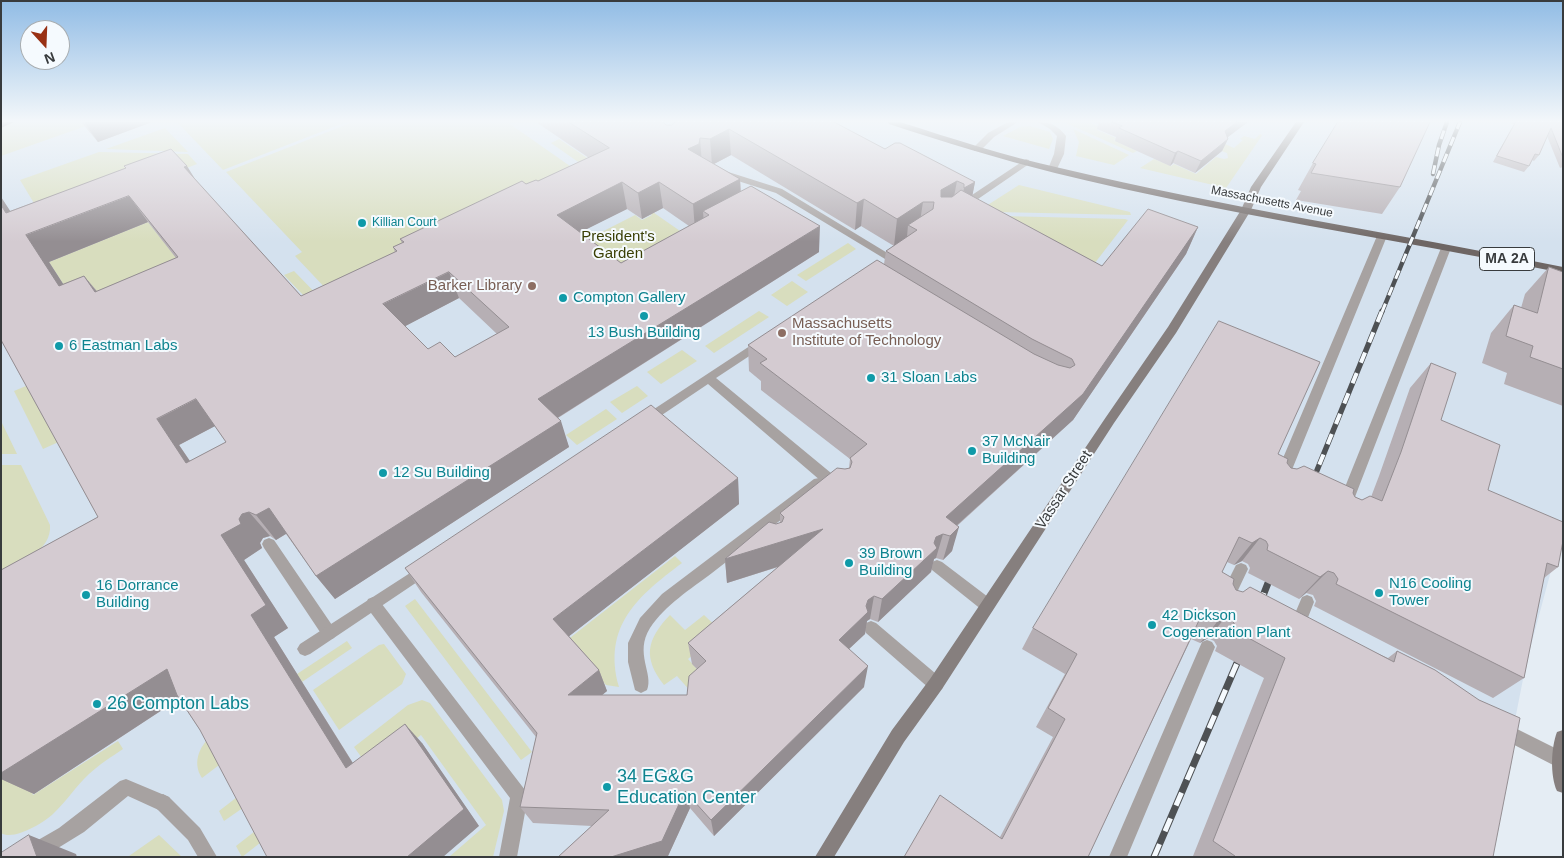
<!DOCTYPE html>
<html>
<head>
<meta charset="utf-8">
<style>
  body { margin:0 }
  #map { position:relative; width:1564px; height:858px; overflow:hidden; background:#e5edf4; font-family:Arial,sans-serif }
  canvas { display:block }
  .frame { position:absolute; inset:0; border:2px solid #383b3d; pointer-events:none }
  .north { position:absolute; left:20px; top:20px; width:50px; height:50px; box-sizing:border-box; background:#f5fafe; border:1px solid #a9aeb1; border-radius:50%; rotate:160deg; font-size:14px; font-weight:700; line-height:20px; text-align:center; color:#383b3d }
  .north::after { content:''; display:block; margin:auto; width:18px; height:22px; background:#993115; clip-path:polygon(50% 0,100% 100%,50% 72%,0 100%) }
</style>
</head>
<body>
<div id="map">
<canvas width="1564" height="858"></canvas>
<div class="frame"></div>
<div class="north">N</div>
</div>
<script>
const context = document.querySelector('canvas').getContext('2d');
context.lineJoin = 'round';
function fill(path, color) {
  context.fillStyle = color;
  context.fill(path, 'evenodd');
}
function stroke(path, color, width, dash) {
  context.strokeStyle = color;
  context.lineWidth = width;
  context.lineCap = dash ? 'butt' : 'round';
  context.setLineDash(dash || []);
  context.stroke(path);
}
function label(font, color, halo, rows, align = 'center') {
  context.font = font + ' Arial,sans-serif';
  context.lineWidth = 4;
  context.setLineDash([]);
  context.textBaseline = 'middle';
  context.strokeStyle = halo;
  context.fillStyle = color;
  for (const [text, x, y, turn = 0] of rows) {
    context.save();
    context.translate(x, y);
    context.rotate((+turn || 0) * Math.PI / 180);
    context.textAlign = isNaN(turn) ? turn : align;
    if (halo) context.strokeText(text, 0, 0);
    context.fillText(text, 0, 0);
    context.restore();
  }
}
fill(new Path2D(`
  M54 122H1563V526L1526 664 1488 857H1V140Z`), '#d4e1ee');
fill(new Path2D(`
  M1 122H97L1 156Z
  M183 122H346L223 170 178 123Z
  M353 122H507L580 173 330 293 295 256 302 252 226 172Z
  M1064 122H1088L1100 127 1097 130 1116 138 1114 140 1137 151 1133 153Z
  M1030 126 1050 132 1053 139 1049 149 1003 136 1020 127Z
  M165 128 188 152 106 149Z
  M1073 129 1129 155 1114 165 1076 156 1079 142Z
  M1260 134 1262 135 1261 137 1226 188 1140 168 1154 159 1171 166 1174 164 1196 174 1216 157 1224 159 1228 158 1227 153 1219 150 1225 144 1234 148 1243 140 1240 139 1244 136 1255 139Z
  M559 139 611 174 594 173 551 143Z
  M99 152 188 154 197 164 46 223 20 180Z
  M1019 185 1130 212 1131 215 996 212 983 208Z
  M647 208 693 240 625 278 580 243 635 215 642 220 652 215 645 209Z
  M1002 216 1125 219 1128 220 1091 268Z
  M148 222 200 288 82 313 49 262Z
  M848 243 856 249 806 281 797 275Z
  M294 271 327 305 323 316 284 275Z
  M792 281 808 292 787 306 771 295Z
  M759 311 769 317 714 353 705 346Z
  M682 350 697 361 661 384 647 372Z
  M33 383 63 440 43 449 14 391Z
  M637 386 648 396 622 413 610 402Z
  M606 409 617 419 577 445 566 435Z
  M1 421 17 454H1Z
  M1 465H21L50 525C52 551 20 562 1 572Z
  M675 556 682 563C638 596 602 626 619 687L606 685 566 641Z
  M415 599 532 752 521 760 405 606Z
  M670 615 685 630 704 615 721 631 688 659 706 679 692 693 677 676 664 685C643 658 646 640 670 615Z
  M347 641 352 648 302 682 297 674Z
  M384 644 406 674 402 684 339 730 313 690 379 645Z
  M422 700 430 703 502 800 504 811 493 857H449L486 825 421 735 372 772 354 747 408 705Z
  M2 721 33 795 118 741 123 749C111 757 100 764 89 774 76 786 65 803 53 814 43 823 14 841 1 833Z
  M214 733 282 857H275L265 839 242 857 236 846 259 828 247 805 224 821 219 811 241 794 223 762 202 778C191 761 201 744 214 733Z
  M159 835 182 857H129V856Z`), '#d8ddbe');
fill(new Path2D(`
  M1008 122H1018L994 137 980 151H974V147L988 133Z
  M1038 122C1051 122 1058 126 1066 136L1064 154 1056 171H1050L1048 169 1054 154 1057 136 1050 129Z
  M1026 159 1029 160V164L978 199H972V195Z
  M722 170 782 189 894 257 893 259H885L776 193 719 175V171Z
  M1382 233 1387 236 1289 477 1287 481 1282 482 1277 481 1275 477 1377 236Z
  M1446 245 1451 248 1353 502 1351 506 1346 508 1341 506 1339 502 1441 248Z
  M819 478 824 479 826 483 824 487C787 515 749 544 712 573 691 589 665 605 650 628 634 653 654 674 647 690L641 693 635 690 628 662V643L640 618 662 594 814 479Z
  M269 538 274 540 334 628 337 633 334 638 329 640 324 638 264 548 262 544 264 540Z
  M937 560 942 562 992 600 994 605 992 610 987 612 982 610 932 570 930 566 932 562Z
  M1241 563 1246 565 1248 569 1231 605 1226 607 1221 605 1219 600 1221 595 1236 565Z
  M1307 595 1312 597 1314 602 1307 620 1311 626 1309 631 1304 633 1293 628 1291 623 1302 597Z
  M373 597 378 599 525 790 528 796 517 857H499L510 798 368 609 366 604 368 599Z
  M871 621 876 623 942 679 944 684 942 689 936 692 930 689 866 633 864 628 866 623Z
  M1207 640 1212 642 1215 647 1127 857H1109L1202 642Z
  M1501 721 1563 752V768L1555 766 1495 735 1493 729 1495 723Z
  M163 794 169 797 200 828 217 857H198L188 840 157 809 154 803 157 797Z`), '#a7a2a1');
fill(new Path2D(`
  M762 338 766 339 768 342 766 345 716 378 831 473 833 477 831 481 826 482 821 481 708 384 650 423H642L640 420 642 417Z
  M424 564 429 566 431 570 429 574 310 654 305 656 300 654 297 649 300 644Z
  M126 779 169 797 172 803 169 809 163 812 128 796 84 832 45 856 16 857 19 851 59 828 120 781Z`), '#a7a2a1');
fill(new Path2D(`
  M1296 122H1304L1261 187 1251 210 1176 333 1114 423 942 689 904 742 834 857H815L892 730 930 679 1106 417 1168 327 1241 210 1251 187Z
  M1563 730V793L1557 791C1550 775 1551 748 1557 732Z`), '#867f7e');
fill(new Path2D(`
  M888 122H900C953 139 1006 156 1060 168 1227 208 1395 233 1563 267V273C1394 239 1223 214 1055 173 999 159 944 142 889 124Z`), '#6e6664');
fill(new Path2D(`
  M1 122H14L1 128Z`), '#5a514f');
const railFar2 = new Path2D(`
  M1433 174 1439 145 1447 122
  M1382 312 1460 122`);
const railFar1 = new Path2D(`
  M1311 485 1382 311`);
const rail = new Path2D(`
  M1259 606 1268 583
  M1154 857 1237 663`);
stroke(railFar2, '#4e5154', 4.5);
stroke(railFar1, '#4e5154', 5.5);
stroke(rail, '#4e5154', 7);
stroke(railFar2, '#f5fafe', 3, [9]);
stroke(railFar1, '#f5fafe', 4, [11]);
stroke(rail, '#f5fafe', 5, [14]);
fill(new Path2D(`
  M81 122H152L98 142Z
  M536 122H663L666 125H672L671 122H834L885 149 975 182 972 196 1102 266 1198 227 1186 254 1073 420 957 526 952 551 943 560 936 558 934 559 931 572 878 622 870 619 867 621 865 634 849 649 864 687 714 836 690 808 668 856 558 857 592 826 533 823 520 807 536 737 421 592 405 568 738 478 739 504 569 636 599 670 607 691 602 695H687L697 669 692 664 688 643 778 567 727 583 725 559 776 524 780 523V513L845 469 849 468 850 459 761 390V381L749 371 748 345 884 264 886 251 894 246 861 226 855 230 731 155 714 164 740 179 741 191 819 252 558 418 569 447 335 599 316 576 286 534 276 540 270 536 263 538 260 543 262 548 244 560 288 628 274 637 353 763 422 743 479 826 200 730 179 699 34 794 1 779V570L98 517 1 340V197L10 211 126 169 196 181 301 296 395 252 393 247 402 243 400 239 526 184 538 181 589 158ZM663 208 689 226 621 263 580 232 627 209 642 219ZM148 222 176 258 97 291 84 276 63 284 49 262ZM459 298 497 334 455 357 428 349 405 326ZM215 426 226 442 190 461 179 445Z
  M1094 122H1248L1227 137 1228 139 1222 151 1195 173 1173 163 1170 166 1115 141 1116 137 1097 129 1098 124Z
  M1513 122H1563V167L1560 168 1547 136 1539 155 1534 161 1532 160 1529 166 1524 172 1493 162 1514 124H1511Z
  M1313 163 1400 187 1382 214 1296 200 1301 191 1298 190Z
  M1549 267 1563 272V406L1504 384 1507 373 1482 363 1491 333 1514 305 1521 308 1525 294Z
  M1431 363 1441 420 1488 490 1558 567 1544 578 1524 678 1493 698 1314 606 1316 601 1313 595 1306 593 1299 599 1248 573 1250 568 1248 564 1242 561 1234 565 1227 562 1222 572 1233 584 1236 590 1388 658 1397 651 1493 857H1194L1193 856 1264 678 1215 651 1217 646 1214 641 1208 638 1200 643 1191 639 1088 857H904L1000 837 1053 737 1036 727 1065 674 1022 649 1033 628 1278 454 1287 463 1291 468 1353 493 1355 497 1362 500 1371 497 1379 476 1410 388Z`), '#b6afb4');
fill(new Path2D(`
  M84 122H152L98 142Z
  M1237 122H1248L1220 143 1225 131Z
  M729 129 731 155 712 165 710 139Z
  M700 138 702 164 688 149Z
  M1228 139 1222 151 1195 173 1201 161Z
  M1178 151 1173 163 1170 166 1175 153Z
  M187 166 203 192 184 167Z
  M740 179 741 206 703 211 704 225 695 230 693 204Z
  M957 181 952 207 937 216 941 190Z
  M622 182 627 209 563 241 557 215Z
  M659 182 663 208 642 219 638 193Z
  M975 182 970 208 959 214 964 188Z
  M129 196 148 222 49 262 82 313 59 286 26 235Z
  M1 197 29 240 6 213 1 205Z
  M864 199 861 226 855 230 857 203Z
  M923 202 919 228 908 225 907 237 894 246 897 219Z
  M820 226 819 252 546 425 538 399Z
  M1198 227 1186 254 1073 420 946 535 943 534 936 558 934 559 931 572 878 622 882 599 936 537 946 517Z
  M449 272 459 298 396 331 383 304Z
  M84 276 106 303 95 292Z
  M196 399 217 425 179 445 208 488 186 463 157 419Z
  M561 421 569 447 335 599 316 576Z
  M738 478 739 504 563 641 553 619Z
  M269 508 289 532 276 540 256 515Z
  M249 512 270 536 263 538 260 543 262 548 244 560 288 628 274 637 367 786 346 768 251 615 221 535 239 519 242 514Z
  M959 527 952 551 943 560 950 536Z
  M823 529 821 553 727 583 725 559Z
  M1260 538 1242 561 1234 565 1252 543Z
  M1328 571 1306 593 1299 599 1320 577Z
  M874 596 870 619 867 621 865 634 836 661 839 640 866 606 868 600Z
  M1226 617 1208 638 1200 643 1217 622Z
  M868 666 864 687 714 836 711 820Z
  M167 669 194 689 34 794 1 779V773Z
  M599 670 607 691 578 715 568 695Z
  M405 724 422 743 479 826 443 857H407Z
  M685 791 690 808 668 856 611 857Z
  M29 835 76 854 77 857H37Z`), '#948e92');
const building = new Path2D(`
  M569 122H663L666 125H672L675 122H834L885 149 895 143H900L975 182 964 188V184L957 181 941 190V197H952L961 190 1102 266 1148 209 1198 227 1083 394 946 517 959 527 950 536 943 534 936 537 934 543 937 548 882 599 874 596 868 600 866 606 868 612 839 640 868 666 711 820 685 791 662 841 611 857H558L609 810 520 807 537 733 405 568 651 405 738 478 553 619 599 670 568 695H687L689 676 706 661 688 643 823 529 725 559 769 522 776 524 782 522 784 517 780 513 837 468 845 469 850 468 852 462 850 458 867 444 760 363 767 359 748 345 877 260 1034 354 1058 365 1070 368 1075 365 1072 359 1032 339 886 251 917 230 908 225 933 209 934 202H923L897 219 864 199 857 203 729 129 710 139 700 138 699 144 688 149 740 179 693 204 659 182 638 193 622 182 557 215 621 263 709 215 703 211 751 186 820 226 538 399 561 421 316 576 269 508 256 515 249 512 242 514 239 519 241 524 221 535 266 605 251 615 346 768 405 724 464 809 407 857H267L200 730 177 695 167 669 1 773V570L98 517 1 340V205L6 213 126 168 124 166 171 149 187 166 184 167 301 296 397 251 393 247 404 242 400 239 522 181 526 184 536 180 538 181 609 148ZM129 196 178 257 95 292 84 276 59 286 26 235ZM449 272 509 327 455 357 440 342 428 349 383 304ZM196 399 226 442 186 463 157 419Z
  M1112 122H1237L1225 131 1228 139 1201 161 1178 151 1175 153 1119 128 1122 126Z
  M1338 122H1430L1400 187 1311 173 1316 164 1313 163Z
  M1516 122H1563V158L1551 128 1539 155 1535 154 1529 166 1497 156Z
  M1549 267 1563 272V369L1530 357 1533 346 1506 336 1514 305 1537 313Z
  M1219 321 1320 362 1278 454 1288 459 1287 463 1291 468 1297 469 1304 466 1354 489 1353 493 1355 497 1362 500 1370 496 1382 501 1401 452 1431 363 1456 373 1441 420 1500 445 1488 490 1563 522V541L1558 567 1547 563 1524 678 1336 584 1338 579 1334 573 1328 571 1320 577 1267 550 1268 545 1266 541 1260 538 1252 543 1239 537 1222 572 1234 579 1233 584 1236 590 1243 592 1250 587 1394 662 1397 651 1435 670 1479 700 1520 718 1493 857H1234L1235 856 1213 841 1285 658 1234 630 1235 625 1232 620 1226 617 1217 622 1202 614 1088 857H904L940 795 1002 839 1065 719 1048 708 1077 654 1033 628Z
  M29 835 37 857H1V853Z`);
fill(building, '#d4cbd1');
stroke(building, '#948e92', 1);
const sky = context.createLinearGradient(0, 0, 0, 242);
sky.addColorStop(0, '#91bce5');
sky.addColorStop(0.5, '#f3f7fa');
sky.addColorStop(1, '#f3f7fa00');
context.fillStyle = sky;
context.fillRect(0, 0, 1564, 242);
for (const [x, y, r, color] of [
  [362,223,5,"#0f9aa8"],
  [532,286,5,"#8d6e63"],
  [563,298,5,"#0f9aa8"],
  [644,316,5,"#0f9aa8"],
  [782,333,5,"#8d6e63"],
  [59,346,5,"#0f9aa8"],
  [871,378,5,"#0f9aa8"],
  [972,451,5,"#0f9aa8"],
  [383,473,5,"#0f9aa8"],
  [849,563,5,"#0f9aa8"],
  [1379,593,5,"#0f9aa8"],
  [86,595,5,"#0f9aa8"],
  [1152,625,5,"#0f9aa8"],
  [97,704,5,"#0f9aa8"],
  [607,787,5,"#0f9aa8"]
]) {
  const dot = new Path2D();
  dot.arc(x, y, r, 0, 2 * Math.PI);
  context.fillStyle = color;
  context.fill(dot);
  stroke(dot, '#f5fafe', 2);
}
label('12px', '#383b3d', '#f5fafe', [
  ["Massachusetts Avenue",1272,202,11]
]);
label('12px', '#0d838f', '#f5fafe', [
  ["Killian Court",372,223]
], 'left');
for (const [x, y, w] of [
  [1507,259,55]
]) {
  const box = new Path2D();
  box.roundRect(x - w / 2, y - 11.5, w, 23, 4);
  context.fillStyle = '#f5fafe';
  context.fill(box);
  stroke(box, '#383b3d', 1);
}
label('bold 14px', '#383b3d', null, [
  ["MA 2A",1507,259]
]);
label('15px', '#3a3f05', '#f5fafe', [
  ["President's",618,237],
  ["Garden",618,254]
]);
label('15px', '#785e54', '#f5fafe', [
  ["Barker Library",522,286],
  ["Massachusetts",792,324,"left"],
  ["Institute of Technology",792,341,"left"]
], 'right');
label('15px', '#0d838f', '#f5fafe', [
  ["Compton Gallery",573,298],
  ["13 Bush Building",644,333,"center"],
  ["6 Eastman Labs",69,346],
  ["31 Sloan Labs",881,378],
  ["37 McNair",982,442],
  ["Building",982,459],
  ["12 Su Building",393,473],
  ["39 Brown",859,554],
  ["Building",859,571],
  ["N16 Cooling",1389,584],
  ["Tower",1389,601],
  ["16 Dorrance",96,586],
  ["Building",96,603],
  ["42 Dickson",1162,616],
  ["Cogeneration Plant",1162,633]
], 'left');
label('15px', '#383b3d', '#f5fafe', [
  ["Vassar Street",1064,490,-57]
]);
label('18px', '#0d838f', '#f5fafe', [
  ["26 Compton Labs",107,704],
  ["34 EG&G",617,777],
  ["Education Center",617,798]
], 'left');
</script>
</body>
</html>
